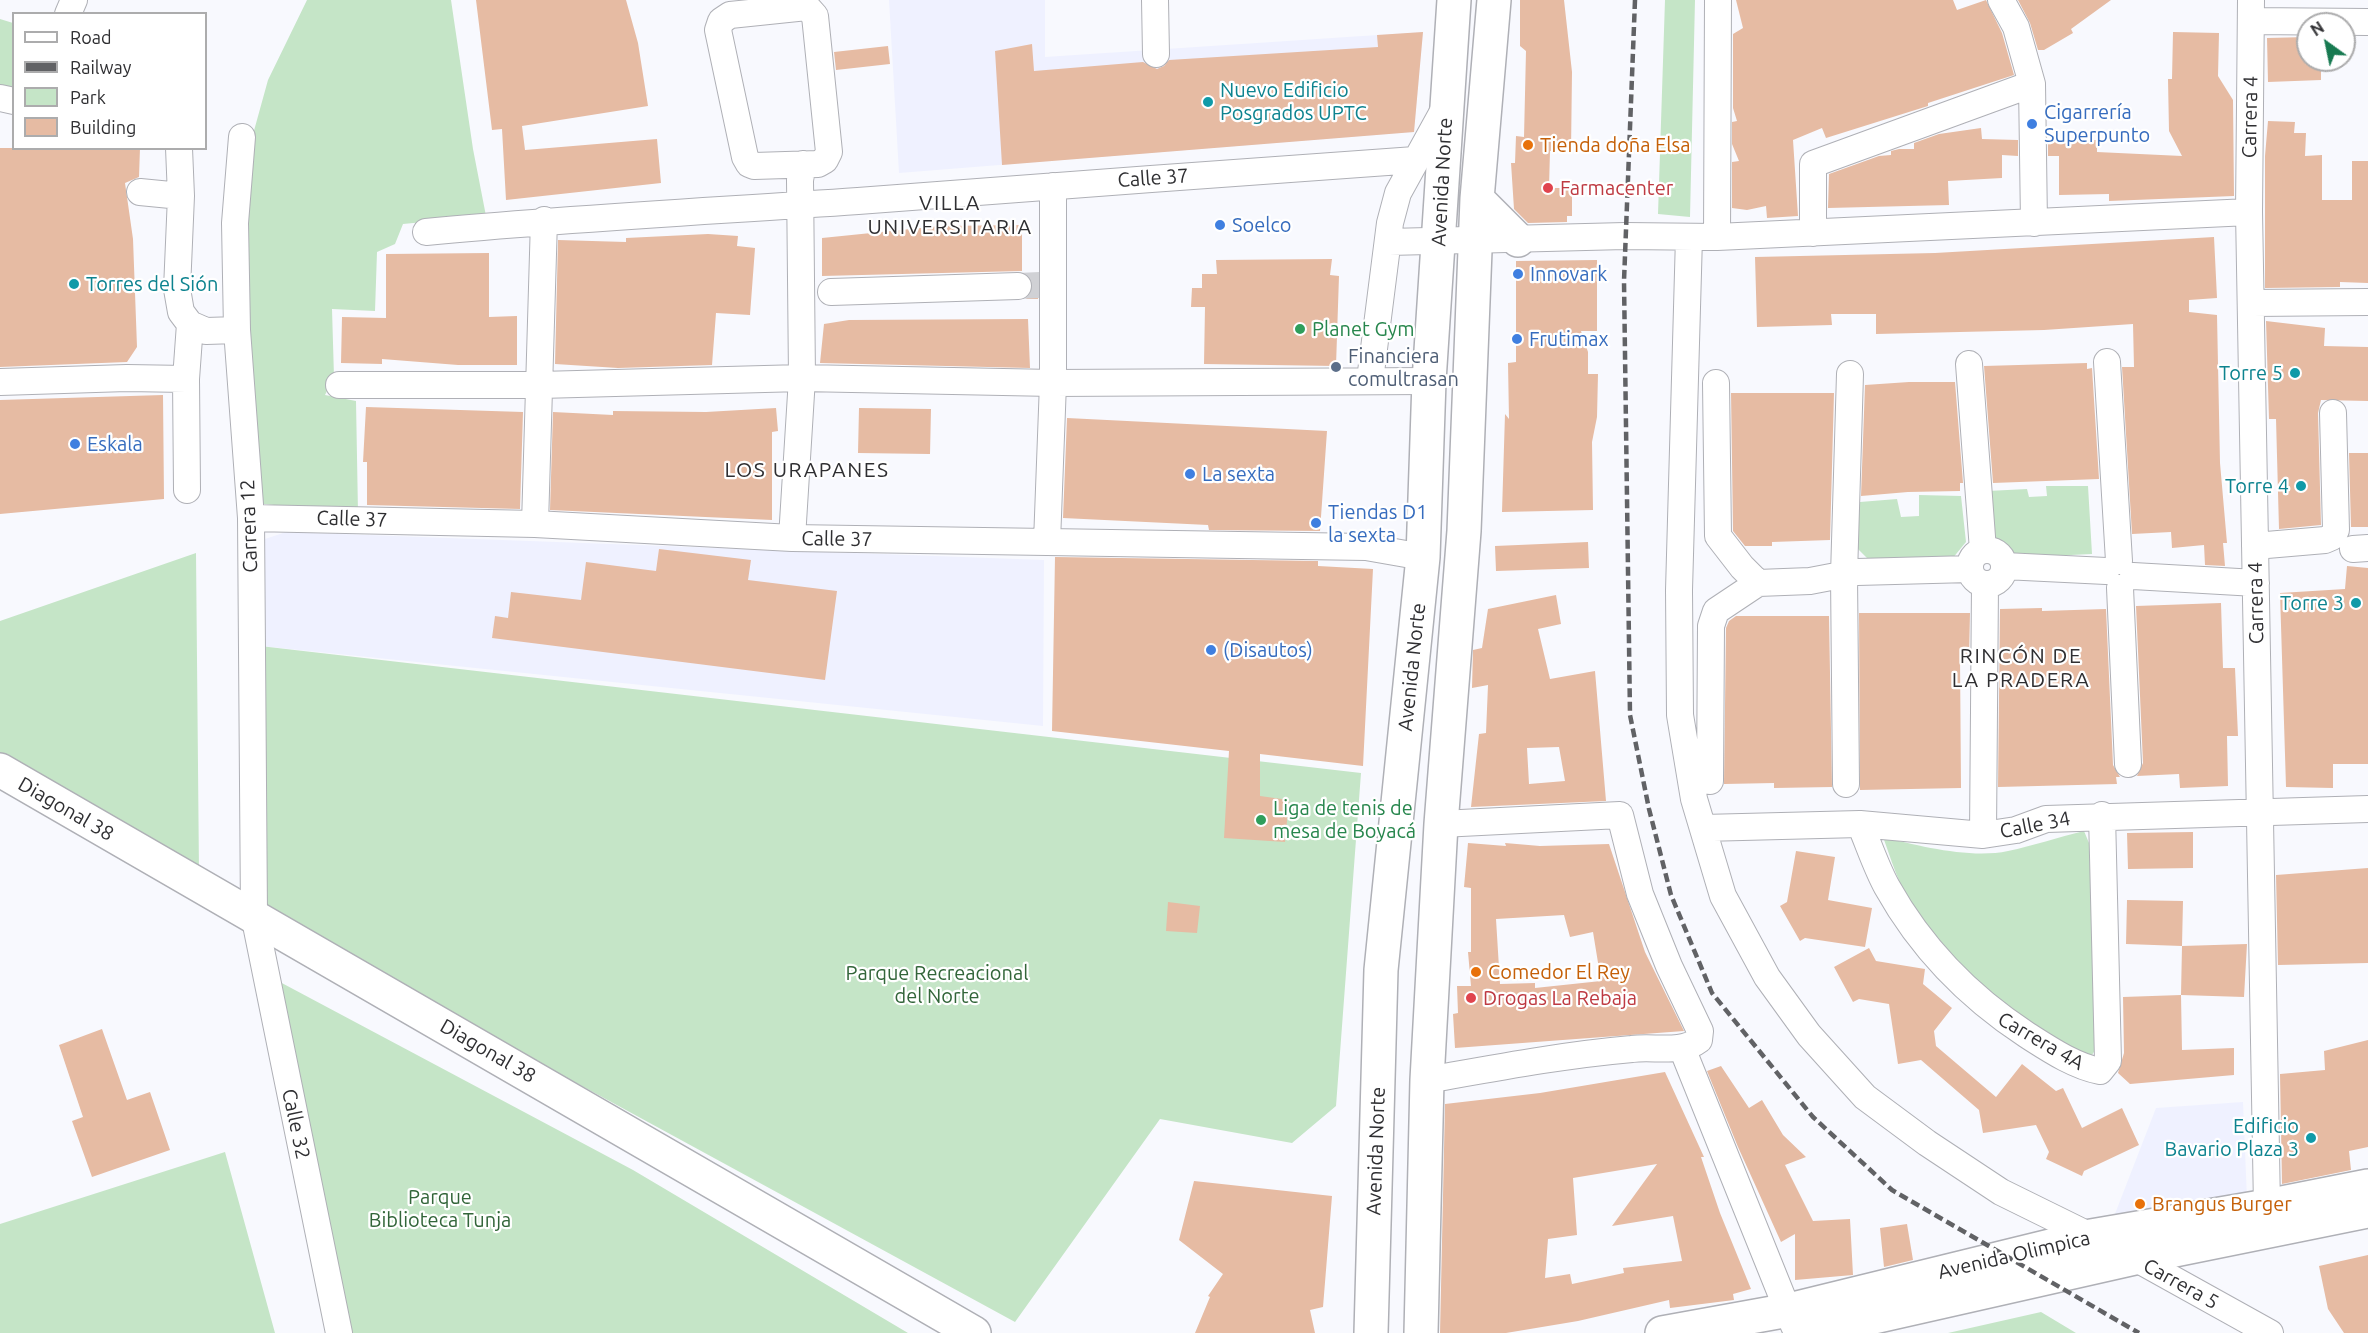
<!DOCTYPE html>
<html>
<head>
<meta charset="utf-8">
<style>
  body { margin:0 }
  #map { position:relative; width:2368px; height:1333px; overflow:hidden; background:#f8f9fe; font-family:Ubuntu,sans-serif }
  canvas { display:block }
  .legend { position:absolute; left:12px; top:12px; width:195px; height:138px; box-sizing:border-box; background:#fff; border:2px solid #acacad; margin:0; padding:8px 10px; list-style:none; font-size:18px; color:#2f2f32 }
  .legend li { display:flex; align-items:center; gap:12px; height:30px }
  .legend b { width:30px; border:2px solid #acacad }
  .north { position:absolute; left:2296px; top:12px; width:60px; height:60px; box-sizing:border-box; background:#fff; border:2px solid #acacad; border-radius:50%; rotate:327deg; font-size:16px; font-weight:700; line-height:24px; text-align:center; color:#2f2f32 }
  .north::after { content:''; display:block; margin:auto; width:21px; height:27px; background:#187a51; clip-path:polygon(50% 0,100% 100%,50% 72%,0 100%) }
</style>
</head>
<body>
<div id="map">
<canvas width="2368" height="1333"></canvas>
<ul class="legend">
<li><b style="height:8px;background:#fff"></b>Road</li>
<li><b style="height:8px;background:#616265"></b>Railway</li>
<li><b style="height:16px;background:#c5e5c7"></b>Park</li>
<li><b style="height:16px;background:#e6bba3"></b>Building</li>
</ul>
<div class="north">N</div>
</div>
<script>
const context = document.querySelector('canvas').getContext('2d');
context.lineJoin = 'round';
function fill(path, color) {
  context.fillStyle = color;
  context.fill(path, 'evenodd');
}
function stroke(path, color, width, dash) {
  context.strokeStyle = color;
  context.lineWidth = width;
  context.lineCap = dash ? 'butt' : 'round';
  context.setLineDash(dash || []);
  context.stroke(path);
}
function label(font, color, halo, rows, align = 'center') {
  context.font = font + ' Ubuntu,sans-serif';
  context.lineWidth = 4.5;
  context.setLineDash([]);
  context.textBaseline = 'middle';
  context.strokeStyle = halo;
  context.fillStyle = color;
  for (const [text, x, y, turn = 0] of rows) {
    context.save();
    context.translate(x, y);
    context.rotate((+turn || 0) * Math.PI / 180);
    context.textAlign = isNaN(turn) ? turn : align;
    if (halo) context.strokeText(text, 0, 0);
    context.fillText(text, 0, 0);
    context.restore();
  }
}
fill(new Path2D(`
  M889 0H1045V57L1423 32 1414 132 899 173Z
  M286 532 1044 560 1043 726 260 646 262 540Z
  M2243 1102 2247 1199 2113 1219 2156 1108Z`), '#eff1ff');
fill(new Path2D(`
  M307 0H451L473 149 486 216 403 224 395 244 377 252 375 311 332 309 334 377 325 395 356 401 358 513 253 503 239 185 268 80Z
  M1665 0H1695L1690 217 1658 214Z
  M0 19 13 23V96L0 93Z
  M2046 486H2088L2092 554 2008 558 1989 539 1988 491 2027 489 2029 497 2047 496Z
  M1919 495 1961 496 1966 542 1952 559H1868L1855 546 1860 502 1897 499 1901 517 1919 516Z
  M196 553 199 873 0 753V621Z
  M260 646 1361 773 1336 1106 1292 1143 1160 1119 1015 1322 257 909 267 860Z
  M2084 831 2089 843 2097 1047 2092 1055C2024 1038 1931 948 1901 885 1894 870 1889 853 1883 837 1919 846 1971 859 2008 851 2033 846 2058 837 2084 831Z
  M263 973 633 1170 908 1333H338Z
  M225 1152 275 1333H0V1224Z
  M2041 1312 2076 1333H1948Z`), '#c5e5c7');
fill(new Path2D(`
  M476 0H626L638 43 648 106 522 126 525 150 657 139 661 183 506 200 502 129 492 130Z
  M1520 0H1564L1572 72 1571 151H1550L1549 188H1572V216H1567V222L1528 223 1514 209 1511 163H1515L1516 136 1524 137 1526 51 1520 46Z
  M1736 0H1953L1957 10 1986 0 2002 33 2014 75 1928 103V106L1826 138 1822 128 1793 140 1798 216 1767 218 1766 206 1747 210 1732 208V162L1739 161 1732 144V122L1737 121 1733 108V34L1743 28Z
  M2018 0H2111L2071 29 2073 33 2044 50H2038L2030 23Z
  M1423 32 1414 132 1002 165 995 51 1032 44 1034 71 1143 62 1157 69 1164 66 1169 60 1378 47 1377 35Z
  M2173 32 2219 33 2218 76 2233 100 2234 196 2109 201V194L2059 195V156H2048V140H2097V152L2182 156 2169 131 2168 79H2172Z
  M2308 37V60H2321V80L2268 82 2267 38Z
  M888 46 890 64 836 70 834 52Z
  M2268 121 2295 122 2294 133H2306L2305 156 2322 155V200H2352V161H2368V283L2340 282V287L2265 288V156Z
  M1981 128 1982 139 2018 140V156L2002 155V178L1948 181 1949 205 1828 208 1829 174 1879 156 1891 155V151L1899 149H1914V143L1939 134Z
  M0 148H140L139 177 125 183 133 239 137 347 127 362 0 367Z
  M1022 225V271L822 276V238L940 226Z
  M708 234 738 236 737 246 755 248 750 315 716 313 712 365 618 368 555 364 558 240 626 242V238Z
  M2214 237 2217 298 2189 300V312L2217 315 2220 463 2227 543H2223L2225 566 2205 565 2204 545 2172 548 2171 532 2132 534 2122 367H2134L2133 324 2044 330 1876 334V314H1831L1832 325 1757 327 1755 257 1935 253Z
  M489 253V317L517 316V365H458L382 359V364L341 363 342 317 386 318V254Z
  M1332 259 1330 275 1339 276 1336 366 1204 364 1205 307H1191L1192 288H1202V274H1217L1216 260Z
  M1597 260V331H1581L1588 352V374H1598L1597 417 1592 442 1593 510 1502 512 1505 414 1509 419 1508 363 1516 362V261Z
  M1029 276H1038V299H1026L1033 286Z
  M1028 319 1030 368 820 363 824 324 849 320Z
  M2266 321 2325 328 2324 346 2368 347V401L2321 400 2318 413 2321 525 2279 529 2276 419H2269Z
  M2087 363V369L2092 368 2099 479 1993 483 1984 366Z
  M1909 382H1955L1963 483H1960V491L1908 492 1861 496 1865 385Z
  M1731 393H1834L1830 540 1772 542V546H1745L1733 531Z
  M163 395 164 499 0 514V400Z
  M366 407 523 412 520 509 367 505V462H363Z
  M776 408 778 431 772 432V520L550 510 553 412 613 415V411L706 412Z
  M859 408 931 409 930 454 858 453Z
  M1067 418 1327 431 1320 531 1209 530 1208 525 1063 518Z
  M2349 453H2368V527H2351Z
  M1588 542 1589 568 1496 571 1495 546Z
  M659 549 751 560 748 580 837 591 825 680 492 638 495 616 508 618 511 592 581 600 586 562 656 571Z
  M1055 557 1318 561V566L1373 569 1363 766 1260 754V796L1289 800 1285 842 1224 838 1229 751 1052 731Z
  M2347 566 2368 568V764H2333V788L2286 787 2280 593 2345 589Z
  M1556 595 1561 624 1538 629 1550 679 1595 671 1606 801 1471 807 1479 734 1486 733 1488 685 1472 688 1473 650 1482 648 1488 609ZM1559 747 1565 781 1529 784 1527 748Z
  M2221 603 2223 668H2235L2238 736H2227L2228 786 2180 788 2179 774 2137 776 2143 763 2136 606Z
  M2042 608V611L2106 609 2113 765 2120 777H2116L2117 784 1998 787 2000 609Z
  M1859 613H1970L1969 658H1960L1961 788 1860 790Z
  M1736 616H1829L1832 787 1774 788V783L1724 784 1726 628 1729 621Z
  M2193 832V868L2128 869 2127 833Z
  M1468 843 1506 846 1505 843 1540 846 1609 844 1645 952 1684 1031 1455 1048 1453 1014 1458 1013 1457 986H1471L1468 952H1471V888L1464 887ZM1564 915 1570 937 1593 932 1601 981 1535 988V983L1500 984 1496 919Z
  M1796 851 1835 857 1828 900 1872 908 1865 947 1805 938 1800 941 1780 906 1787 902Z
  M2368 868V963L2278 965 2276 875Z
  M2127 900 2183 901 2182 946 2126 944Z
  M1168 902 1200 906 1197 933 1166 931Z
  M2247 944 2244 997 2181 995 2182 946Z
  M1869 948 1876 961 1925 969 1923 984 1952 1008 1934 1031 1936 1046 1996 1097 2022 1064 2056 1091 2063 1088 2082 1128 2122 1108 2139 1145 2084 1171 2082 1176 2046 1159 2049 1152 2036 1125 1983 1133 1979 1110 1921 1060 1898 1064 1889 1004 1859 999 1853 1002 1834 967Z
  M2181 995 2182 1050 2234 1048V1075L2130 1084 2118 1073 2124 1053 2123 997Z
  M102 1029 127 1100 150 1092 170 1150 92 1177 72 1121 83 1117 59 1045Z
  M2368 1040V1147L2349 1151 2351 1170 2282 1184 2280 1074 2325 1070 2324 1051Z
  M1721 1066 1749 1108 1762 1100 1783 1135 1806 1157 1785 1165 1813 1221 1850 1219 1853 1275 1795 1280V1234L1781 1242 1738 1147 1707 1071Z
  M1665 1072 1704 1157H1701L1720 1213 1751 1289 1733 1294 1734 1300 1670 1308 1669 1300 1578 1321 1506 1333H1440L1445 1104 1540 1093ZM1657 1164 1612 1226 1673 1216 1682 1261 1623 1268 1624 1273 1572 1284 1570 1274 1545 1278 1548 1239 1577 1235 1573 1178Z
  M1194 1181 1332 1196 1323 1307 1310 1310 1315 1333H1195L1210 1297 1208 1296 1223 1274 1179 1240Z
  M1907 1224 1913 1260 1884 1267 1880 1228Z
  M2368 1255V1333H2344L2328 1309 2319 1266Z`), '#e6bba3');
stroke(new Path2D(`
  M1018 286 1040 285`), '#d0d1d5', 26, [26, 13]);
const minor = new Path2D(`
  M1155 0 1156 54
  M2001 0 2016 27 2032 84 2034 223
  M2251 0 2249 212 2267 1206
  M807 7 815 16 829 152 825 160 818 164 754 166 749 164 745 157 718 30 721 21 730 15Z
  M68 14 74 0
  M2251 21 2368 22
  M0 98 14 101
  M242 137 235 223 237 330 251 518 254 915 339 1333
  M179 148 181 196 177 289 181 312 190 324 206 331 237 330
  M140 192 181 196
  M426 232C570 218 714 211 858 201 1044 188 1229 172 1415 160
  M1813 233V164L2032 84
  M1689 237 1679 590 1680 715 1694 799 1723 896 1767 977 1809 1035 1865 1097 1927 1143 2001 1192 2135 1258 2270 1333
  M1717 237 1718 0
  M1389 242 1625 236 1717 237 2249 212
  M831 292 1018 286
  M2252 303 2368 302
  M2107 362 2119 561
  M1969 364 1983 550
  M1370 380 1390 223 1398 193 1446 106
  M0 382 127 378 186 379
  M1716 383 1718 536 1742 567 1758 583
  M339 385H540L802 378 1053 383 1429 381
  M187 490 186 379 190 324
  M251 518 535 524 792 538 1366 547 1423 557
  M535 524 544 220
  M792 538 802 378 800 180 803 164
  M1047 542 1053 383V186
  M2255 546 2325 540 2332 537 2336 530 2333 413
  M2353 549 2368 548
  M1970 567a17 17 0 1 1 34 0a17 17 0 1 1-34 0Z
  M2004 566 2106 571
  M2133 576 2256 583
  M2120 588 2128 764
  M1710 781 1711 626 1716 611 1758 583 1810 581 1857 572 1970 569
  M1846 784 1844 575 1850 374
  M1860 824C1869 845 1876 867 1887 887 1921 948 1969 997 2027 1035 2049 1049 2074 1066 2100 1071L2108 1061 2102 815
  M1703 828 1860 824 1983 835 2016 830 2046 819 2368 809
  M1983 835 1985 584
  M1682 1048 1794 1326
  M1427 1080C1495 1068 1563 1055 1632 1049 1654 1046 1681 1054 1699 1040L1700 1031 1669 966 1640 894 1620 815 1441 824`);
const primary = new Path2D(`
  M1477 199 1518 240
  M0 770 974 1333
  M1371 1333 1381 970 1423 557 1429 381 1454 0
  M1421 1333 1427 1080 1441 824 1464 531 1477 199 1494 0
  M1662 1333 1789 1310 2091 1236 2267 1206 2368 1186
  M1803 1333 2135 1258 2368 1211`);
stroke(minor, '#afb0b6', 28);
stroke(primary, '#afb0b6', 36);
stroke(minor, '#fff', 26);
stroke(primary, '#fff', 33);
stroke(new Path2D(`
  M1635 0 1624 281 1630 715 1649 809 1671 895 1712 993 1813 1117 1892 1190 2139 1333`), '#616265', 4.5, [9, 4.5]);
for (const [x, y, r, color] of [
  [1208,102,6,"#0f9aa8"],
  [2032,124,6,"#3f7fe0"],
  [1528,145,6,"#e8710a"],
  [1548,188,6,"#e0444e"],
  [1220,225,6,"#3f7fe0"],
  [1518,274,6,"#3f7fe0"],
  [74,284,6,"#0f9aa8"],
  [1300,329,6,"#2e9e5b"],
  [1517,339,6,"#3f7fe0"],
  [1336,367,6,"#5c6f8a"],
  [2295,373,6,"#0f9aa8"],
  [75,444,6,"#3f7fe0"],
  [1190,474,6,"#3f7fe0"],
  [2301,486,6,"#0f9aa8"],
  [1316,523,6,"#3f7fe0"],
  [2356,603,6,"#0f9aa8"],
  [1211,650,6,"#3f7fe0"],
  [1261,820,6,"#2e9e5b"],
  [1476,972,6,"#e8710a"],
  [1471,998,6,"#e0444e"],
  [2311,1138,6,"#0f9aa8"],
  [2140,1204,6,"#e8710a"]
]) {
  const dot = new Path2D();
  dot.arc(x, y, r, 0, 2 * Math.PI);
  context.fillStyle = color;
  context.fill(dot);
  stroke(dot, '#fff', 2);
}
label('20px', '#0d838f', '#fff', [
  ["Nuevo Edificio",1220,90,"left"],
  ["Posgrados UPTC",1220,113,"left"],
  ["Torres del Sión",86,284,"left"],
  ["Torre 5",2283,373],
  ["Torre 4",2289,486],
  ["Torre 3",2344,603],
  ["Edificio",2299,1126],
  ["Bavario Plaza 3",2299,1149]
], 'right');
label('20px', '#366cbe', '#fff', [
  ["Cigarrería",2044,112],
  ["Superpunto",2044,135],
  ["Soelco",1232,225],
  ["Innovark",1530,274],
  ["Frutimax",1529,339],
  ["Eskala",87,444],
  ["La sexta",1202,474],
  ["Tiendas D1",1328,512],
  ["la sexta",1328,535],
  ["(Disautos)",1223,650]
], 'left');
label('20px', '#2f2f32', '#fff', [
  ["Carrera 4",2250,117,-89],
  ["Calle 37",1153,178,-4],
  ["Avenida Norte",1442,182,-87],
  ["Calle 37",352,519,2],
  ["Carrera 12",249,526,-92],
  ["Calle 37",837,539,1],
  ["Carrera 4",2256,603,-91],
  ["Avenida Norte",1412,667,-84],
  ["Diagonal 38",66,809,30],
  ["Calle 34",2035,825,-11],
  ["Carrera 4A",2041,1041,30],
  ["Diagonal 38",488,1051,30],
  ["Calle 32",296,1124,78],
  ["Avenida Norte",1376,1151,-88],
  ["Avenida Olimpica",2014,1255,-13],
  ["Carrera 5",2181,1284,29]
]);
label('20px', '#c56008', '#fff', [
  ["Tienda doña Elsa",1540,145],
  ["Comedor El Rey",1488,972],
  ["Brangus Burger",2152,1204]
], 'left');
label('20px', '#be3a42', '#fff', [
  ["Farmacenter",1560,188],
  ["Drogas La Rebaja",1483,998]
], 'left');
label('20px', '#27864d', '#fff', [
  ["Planet Gym",1312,329],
  ["Liga de tenis de",1273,808],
  ["mesa de Boyacá",1273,831]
], 'left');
label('20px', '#4e5e75', '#fff', [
  ["Financiera",1348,356],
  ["comultrasan",1348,379]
], 'left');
label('20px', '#326539', '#fff', [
  ["Parque Recreacional",937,973],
  ["del Norte",937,996],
  ["Parque",440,1197],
  ["Biblioteca Tunja",440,1220]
]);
context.letterSpacing = '1.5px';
label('21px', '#2f2f32', '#fff', [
  ["VILLA",950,203],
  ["UNIVERSITARIA",950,227],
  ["LOS URAPANES",807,470],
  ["RINCÓN DE",2021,656],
  ["LA PRADERA",2021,680]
]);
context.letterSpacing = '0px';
</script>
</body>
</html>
